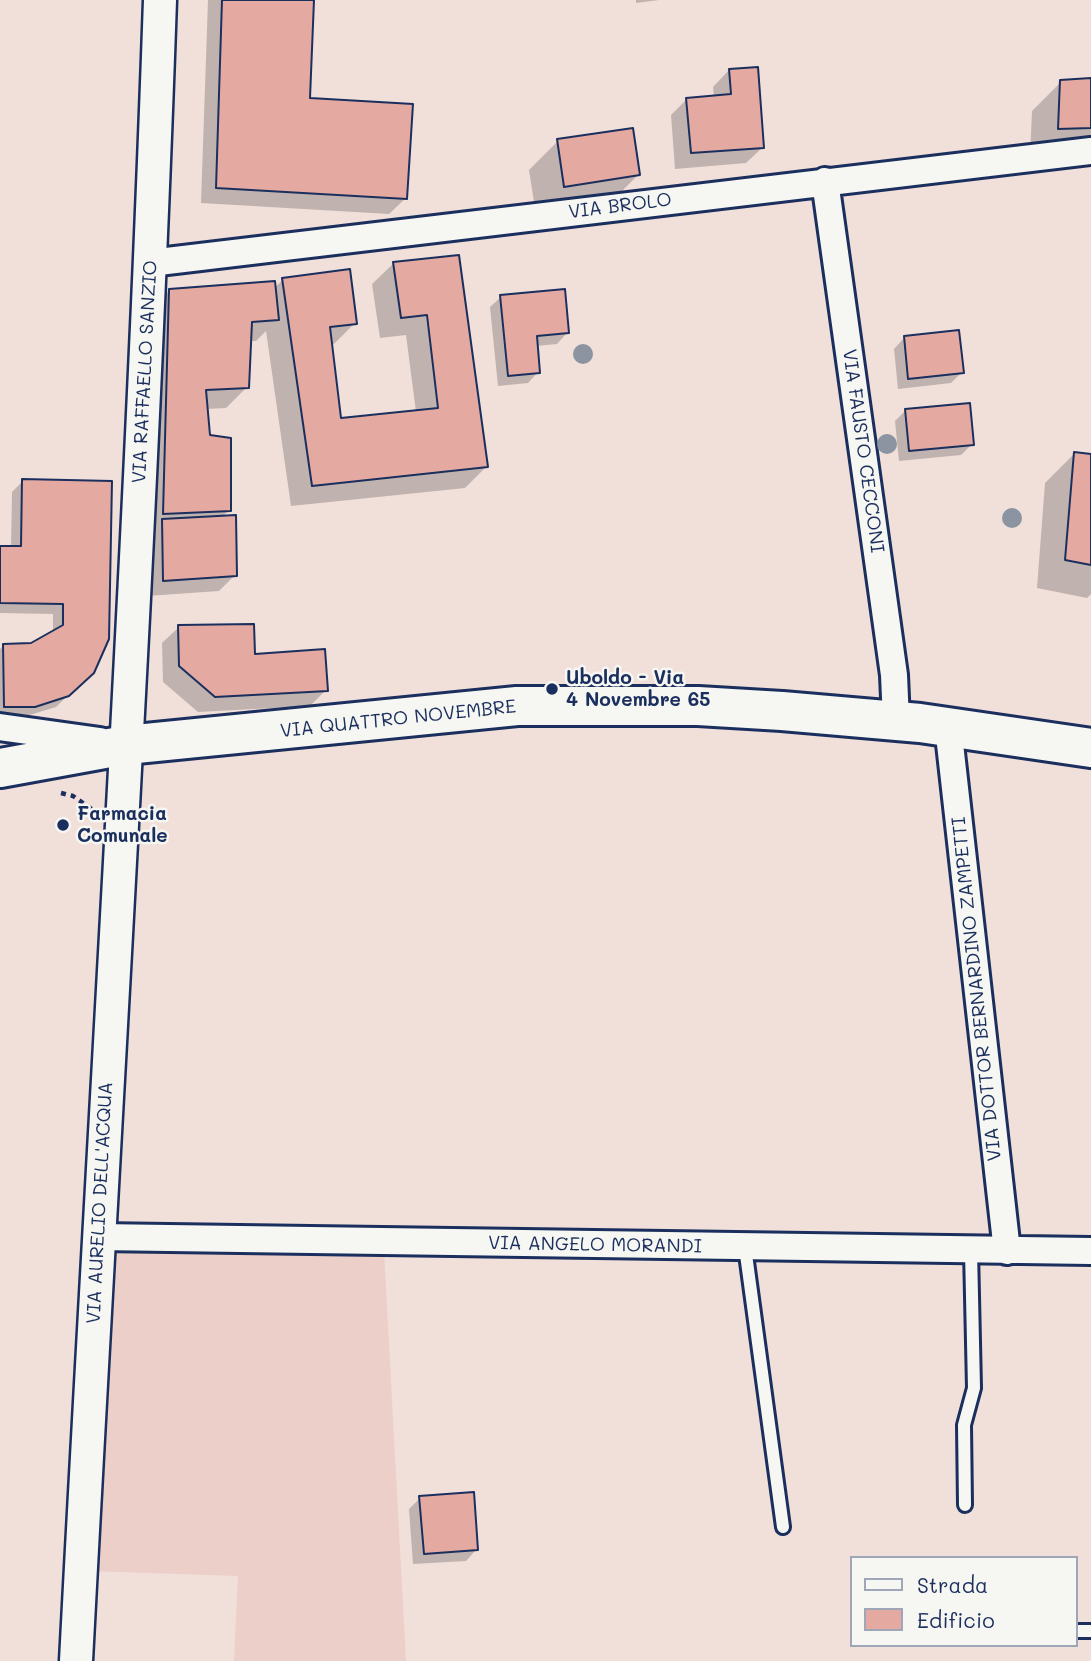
<!DOCTYPE html>
<html>
<head>
<meta charset="utf-8">
<style>
  body { margin:0 }
  #map { position:relative; width:1091px; height:1661px; overflow:hidden; background:#f1dfda; font-family:Mali,sans-serif }
  canvas { display:block }
  .legend { position:absolute; left:850px; top:1556px; width:228px; height:91px; box-sizing:border-box; background:#f6f6f2; border:2px solid #9ea6b7; margin:0; padding:9px 12px; list-style:none; font-size:21px; color:#1b2f5e }
  .legend li { display:flex; align-items:center; gap:14px; height:35px }
  .legend b { width:35px; border:2px solid #9ea6b7 }
</style>
</head>
<body>
<div id="map">
<canvas width="1091" height="1661"></canvas>
<ul class="legend">
<li><b style="height:9px;background:#f6f6f2"></b>Strada</li>
<li><b style="height:19px;background:#e4aaa1"></b>Edificio</li>
</ul>
</div>
<script>
const context = document.querySelector('canvas').getContext('2d');
context.lineJoin = 'round';
function fill(path, color) {
  context.fillStyle = color;
  context.fill(path, 'evenodd');
}
function stroke(path, color, width, dash) {
  context.strokeStyle = color;
  context.lineWidth = width;
  context.lineCap = dash ? 'butt' : 'round';
  context.setLineDash(dash || []);
  context.stroke(path);
}
function label(font, color, halo, rows, align = 'center') {
  context.font = font + ' Mali,sans-serif';
  context.lineWidth = 5;
  context.setLineDash([]);
  context.textBaseline = 'middle';
  context.strokeStyle = halo;
  context.fillStyle = color;
  for (const [text, x, y, turn = 0] of rows) {
    context.save();
    context.translate(x, y);
    context.rotate((+turn || 0) * Math.PI / 180);
    context.textAlign = isNaN(turn) ? turn : align;
    if (halo) context.strokeText(text, 0, 0);
    context.fillText(text, 0, 0);
    context.restore();
  }
}
fill(new Path2D(`
  M105 1246 384 1251 406 1661H234L238 1576 88 1571Z`), '#edcfc9');
fill(new Path2D(`
  M208 0H312L308 99 406 198 389 214 201 203Z
  M636 0H659L636 3Z
  M729 70 763 147 746 163 675 169 671 115 687 99 714 97 713 87Z
  M1091 80V156L1030 157 1032 111 1061 82Z
  M558 141 638 175 609 204 536 215 529 170Z
  M458 257 486 467 465 488 291 506 266 331 256 341H249L247 387 226 408 206 409 209 436 229 510 221 518 235 575 219 591 147 596 149 312 170 290 274 288 283 280 355 323 334 344 330 345 339 420 416 412 406 335 380 338 372 284 394 263Z
  M501 297 567 333 557 344 536 346 538 372 528 383 498 386 490 307Z
  M904 338 962 372 951 383 898 389 894 349Z
  M906 410 972 444 961 455 899 461 895 421Z
  M1074 454 1091 456V594L1087 598 1037 588 1045 483Z
  M23 481 92 672 56 707 23 717H0V649L4 645H32L53 633V614L0 613V547L11 548 12 492Z
  M179 627 253 656 326 690 310 706 198 712 163 682 162 643Z
  M420 1498 476 1550 466 1561 413 1564 409 1509Z`), '#0003');
const building = new Path2D(`
  M222 0H314L310 98 413 104 407 199 216 188Z
  M758 67 764 148 691 153 686 98 731 94 729 69Z
  M1091 78V128L1058 129 1060 80Z
  M633 128 640 175 564 187 557 139Z
  M459 255 488 467 312 486 282 278 350 269 357 324 330 327 341 418 438 408 427 315 401 318 393 262Z
  M275 281 279 320 252 322 249 388 206 390 210 435 231 438V511L163 514 169 289Z
  M565 289 569 333 537 336 540 373 508 376 500 295Z
  M959 330 964 373 908 379 904 336Z
  M970 403 974 445 909 451 905 409Z
  M1074 452 1091 454V565L1065 560Z
  M22 479 112 481 109 639 94 673 69 696 35 707H4L3 644 31 643 63 625V604L0 603V546H21Z
  M236 515 237 576 163 581 162 519Z
  M254 624 255 654 325 649 328 691 215 697 179 666 178 625Z
  M474 1492 478 1550 424 1554 419 1496Z`);
fill(building, '#e4aaa1');
stroke(building, '#1b2f5e', 2);
const service = new Path2D(`
  M745 1247 783 1527
  M965 1505 964 1425 974 1388 971 1250
  M1075 1631H1091`);
const minor = new Path2D(`
  M825 181 894 675 896 721
  M150 263 1091 151
  M948 726 1007 1251
  M0 727 100 741
  M98 1237 1091 1251`);
const tertiary = new Path2D(`
  M76 1661C105 1107 141 554 160 0`);
const primary = new Path2D(`
  M0 768 126 745 517 706H698L782 711 920 723 1091 748`);
stroke(service, '#1b2f5e', 18);
stroke(minor, '#1b2f5e', 32);
stroke(tertiary, '#1b2f5e', 37);
stroke(primary, '#1b2f5e', 44);
stroke(new Path2D(`
  M61 793 73 796 93 810`), '#1b2f5e', 4.5, [5, 5]);
stroke(service, '#f6f6f2', 12);
stroke(minor, '#f6f6f2', 26);
stroke(tertiary, '#f6f6f2', 32);
stroke(primary, '#f6f6f2', 38);
context.fillStyle = '#8b94a0';
for (const [x, y] of [
  [583,354],
  [887,444],
  [1012,518]
]) {
  context.beginPath();
  context.arc(x, y, 10, 0, 2 * Math.PI);
  context.fill();
}
for (const [x, y, r, color] of [
  [552,689,7,"#1b2f5e"],
  [63,825,7,"#1b2f5e"]
]) {
  const dot = new Path2D();
  dot.arc(x, y, r, 0, 2 * Math.PI);
  context.fillStyle = color;
  context.fill(dot);
  stroke(dot, '#f6f6f2', 2.5);
}
label('19px', '#1b2f5e', '#f6f6f2', [
  ["VIA BROLO",620,206,-7],
  ["VIA RAFFAELLO SANZIO",145,372,-87],
  ["VIA FAUSTO CECCONI",863,451,82],
  ["VIA QUATTRO NOVEMBRE",398,719,-6],
  ["VIA DOTTOR BERNARDINO ZAMPETTI",977,989,-96],
  ["VIA AURELIO DELL'ACQUA",100,1203,-87],
  ["VIA ANGELO MORANDI",595,1245,1]
]);
label('bold 19px', '#1b2f5e', '#f6f6f2', [
  ["Uboldo - Via",566,678],
  ["4 Novembre 65",566,700],
  ["Farmacia",77,814],
  ["Comunale",77,836]
], 'left');
</script>
</body>
</html>
